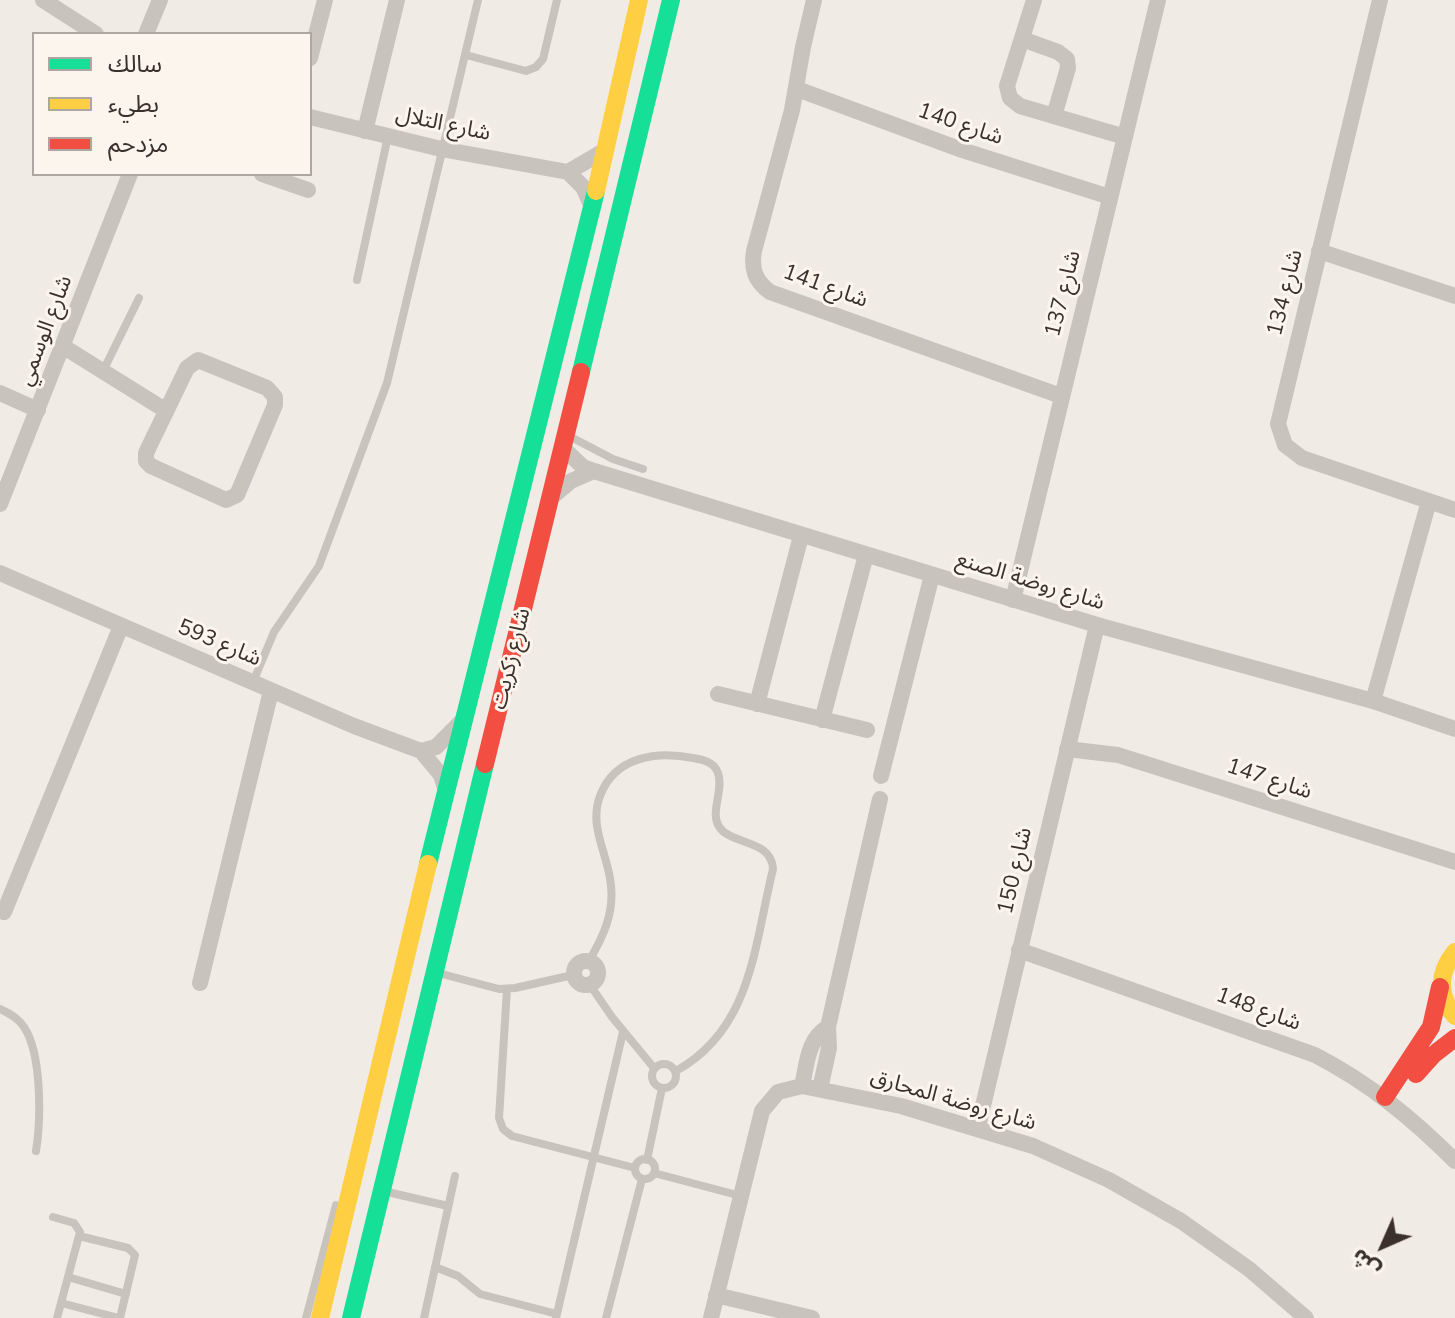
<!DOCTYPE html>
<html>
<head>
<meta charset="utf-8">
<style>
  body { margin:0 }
  #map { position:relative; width:1455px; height:1318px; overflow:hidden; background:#f0ebe5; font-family:"Nunito Sans","Noto Sans Arabic",sans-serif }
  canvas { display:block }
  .legend { position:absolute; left:32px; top:32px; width:280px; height:144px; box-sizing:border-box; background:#fbf5ee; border:2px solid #aea6a0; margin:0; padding:10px 14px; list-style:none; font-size:24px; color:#3b302b }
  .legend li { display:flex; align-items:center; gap:16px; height:40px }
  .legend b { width:40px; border:2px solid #aea6a0 }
  .north { position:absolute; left:1343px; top:1206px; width:80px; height:80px; -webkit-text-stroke:6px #fbf5ee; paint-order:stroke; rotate:225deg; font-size:22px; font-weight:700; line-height:32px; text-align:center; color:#3b302b }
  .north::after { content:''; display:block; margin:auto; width:28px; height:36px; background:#3b302b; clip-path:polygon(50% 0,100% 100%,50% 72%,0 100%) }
</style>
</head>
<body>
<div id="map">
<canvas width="1455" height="1318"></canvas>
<ul class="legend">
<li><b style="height:10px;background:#16e098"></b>سالك</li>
<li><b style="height:10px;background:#ffcf43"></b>بطيء</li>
<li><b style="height:10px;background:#f24e42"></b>مزدحم</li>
</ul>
<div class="north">ش</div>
</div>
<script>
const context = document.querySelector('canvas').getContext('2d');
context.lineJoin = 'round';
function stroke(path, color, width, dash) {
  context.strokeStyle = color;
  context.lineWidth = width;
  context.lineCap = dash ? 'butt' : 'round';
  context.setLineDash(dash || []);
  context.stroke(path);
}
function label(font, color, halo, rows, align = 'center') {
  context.font = font + ' "Nunito Sans","Noto Sans Arabic",sans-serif';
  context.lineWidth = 6;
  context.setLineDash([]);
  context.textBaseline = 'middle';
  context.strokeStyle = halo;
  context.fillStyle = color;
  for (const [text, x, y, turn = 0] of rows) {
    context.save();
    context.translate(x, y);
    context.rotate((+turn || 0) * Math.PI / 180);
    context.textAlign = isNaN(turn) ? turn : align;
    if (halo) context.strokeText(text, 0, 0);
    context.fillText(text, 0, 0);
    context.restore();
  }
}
stroke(new Path2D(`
  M466 55 526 71 536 67 543 59 557 0
  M357 280 388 136
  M103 371 139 298
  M567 435 613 459 643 469
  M253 682 274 632 319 566 387 383 478 0
  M589 961C603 937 614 914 611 886 609 856 588 827 600 796 615 756 657 751 693 758 704 760 714 762 718 773 722 784 717 798 716 810 711 850 771 832 773 869 754 946 752 1029 676 1071
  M438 973 499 989 515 988 573 975
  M590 985 612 1017 654 1068
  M507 989 499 1118 503 1129 512 1136 635 1168
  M0 1009C9 1013 19 1019 24 1027 42 1054 41 1120 36 1151
  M652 1076a12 12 0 1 1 24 0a12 12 0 1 1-24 0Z
  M635 1169a10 10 0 1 1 20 0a10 10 0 1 1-20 0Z
  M647 1160 662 1088
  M654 1173 741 1196
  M383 1191 448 1206
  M53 1217 74 1223 80 1232 57 1318
  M79 1236 128 1248 135 1255 120 1318
  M435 1267 458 1276 480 1294 557 1314
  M68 1277 126 1294
  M61 1303 119 1318
  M306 1318 336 1205
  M424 1318 455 1176
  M556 1318 623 1032
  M606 1318 642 1179`), '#c9c3be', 8);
stroke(new Path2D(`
  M43 0 96 34
  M814 0 803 47 792 110 754 251C751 269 755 281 770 292L1061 396
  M1034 0 1007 86 1010 98 1020 106 1125 137
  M1380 0 1278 424 1285 445 1302 458 1455 510
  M146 34 160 0
  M1022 39 1058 52 1067 59 1068 68 1054 116
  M310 58 325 0
  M797 89 962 150 1110 197
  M310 117 441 149 568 172 583 187 592 207
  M365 131 397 0
  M568 172 604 151
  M262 174 308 190
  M1319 251 1455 296
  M64 347 165 410
  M198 360 267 388 275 397V405L237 495 226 500 151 466 146 461V453L187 368Z
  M0 393 38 410
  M562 447 583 467 594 471 1097 625 1373 701 1455 729
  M552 497 571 481 594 471
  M0 504 130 174
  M0 573 354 726 421 751 441 775 446 791
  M1013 600 1158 0
  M718 694 867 730
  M1373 701 1429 501
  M757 704 801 536
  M822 720 866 555
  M1067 749 1118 755 1455 862
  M421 751 436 747 461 722
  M881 776 932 575
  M4 912 121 626
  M1019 950 1315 1055C1369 1083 1412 1118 1455 1161
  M574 973a12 12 0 1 1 24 0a12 12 0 1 1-24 0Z
  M200 983 271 691
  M802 1086C807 1065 807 1039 828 1027
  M820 1089 829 1048 828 1027 880 799
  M978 1127 1097 625
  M716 1295 812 1318
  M711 1318 762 1111 778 1092 802 1086 901 1106 1033 1146 1109 1180 1181 1221 1249 1269 1306 1318`), '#c9c3be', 16);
stroke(new Path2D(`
  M581 372 671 0
  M428 864 596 191
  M351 1318 485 764`), '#16e098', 18);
stroke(new Path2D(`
  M596 191 639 0
  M1455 952C1438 973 1437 995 1455 1016
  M320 1318 428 864`), '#ffcf43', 18);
stroke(new Path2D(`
  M485 764 581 372
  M1416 1074 1433 1055 1455 1038
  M1385 1097 1431 1027 1440 987`), '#f24e42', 18);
label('22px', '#3b302b', '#fbf5ee', [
  ["شارع التلال",443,125,12],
  ["شارع 140",960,125,19],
  ["شارع 141",825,287,20],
  ["شارع 134",1286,293,-76],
  ["شارع 137",1064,294,-76],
  ["شارع الوسمي",46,331,-69],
  ["شارع روضة الصنع",1030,582,17],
  ["شارع 593",219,644,23],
  ["شارع زكريت",512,659,-76],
  ["شارع 147",1269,780,18],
  ["شارع 150",1016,871,-77],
  ["شارع 148",1258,1010,20],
  ["شارع روضة المحارق",953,1101,16]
]);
</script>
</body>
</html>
